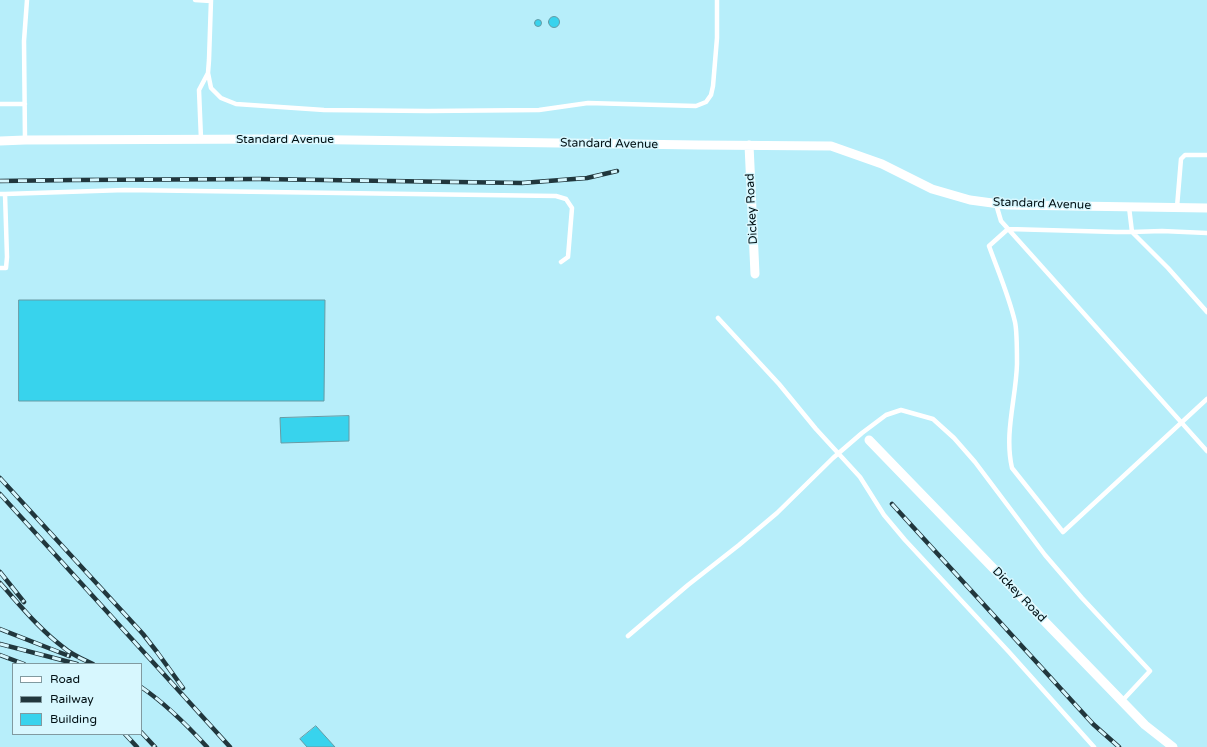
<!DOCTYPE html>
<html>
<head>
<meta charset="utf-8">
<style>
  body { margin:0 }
  #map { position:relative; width:1207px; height:747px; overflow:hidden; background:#b7eefa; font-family:"Varela Round",sans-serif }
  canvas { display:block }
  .legend { position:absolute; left:12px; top:663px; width:130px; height:72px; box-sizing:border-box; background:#d7f7fe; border:1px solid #819aa0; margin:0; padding:5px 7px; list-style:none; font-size:12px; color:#000f13 }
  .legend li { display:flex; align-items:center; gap:8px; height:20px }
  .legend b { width:20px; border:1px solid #819aa0 }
</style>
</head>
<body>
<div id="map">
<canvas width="1207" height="747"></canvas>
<ul class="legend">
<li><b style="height:5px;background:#fff"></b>Road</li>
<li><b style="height:5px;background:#21373d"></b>Railway</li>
<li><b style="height:11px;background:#38d3ed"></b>Building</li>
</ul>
</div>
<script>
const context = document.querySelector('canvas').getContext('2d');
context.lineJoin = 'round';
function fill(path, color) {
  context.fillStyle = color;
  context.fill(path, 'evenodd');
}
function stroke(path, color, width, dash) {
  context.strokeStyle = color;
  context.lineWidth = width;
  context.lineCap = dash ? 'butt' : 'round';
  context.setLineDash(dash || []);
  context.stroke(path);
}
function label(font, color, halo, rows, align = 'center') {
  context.font = font + ' "Varela Round",sans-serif';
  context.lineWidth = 3;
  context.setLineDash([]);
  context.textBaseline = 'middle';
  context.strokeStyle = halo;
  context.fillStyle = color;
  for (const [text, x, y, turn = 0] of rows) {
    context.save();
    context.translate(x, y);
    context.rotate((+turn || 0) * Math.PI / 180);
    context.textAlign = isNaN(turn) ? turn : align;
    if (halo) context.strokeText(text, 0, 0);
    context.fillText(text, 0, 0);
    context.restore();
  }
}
const building = new Path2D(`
  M548.5 22a5.5 5.5 0 1 1 11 0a5.5 5.5 0 1 1-11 0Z
  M534.5 23a3.5 3.5 0 1 1 7 0a3.5 3.5 0 1 1-7 0Z
  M19 300H325L324 401H19Z
  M349 416V441L281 443 280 418Z
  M316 726 335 747H307L300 739Z`);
fill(building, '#38d3ed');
stroke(building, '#669ba5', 1);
stroke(new Path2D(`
  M195 0 211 1
  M211 0 209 60 208 73 211 88 221 98 236 104 324 110 428 111 539 110 588 103 696 106 706 102 711 95 713 86 717 38V0
  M0 104H25
  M201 139 199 90 208 73
  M25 140 24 41 27 0
  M0 194H5L7 257 6 268H0
  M5 194 125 190 556 196 566 199 572 208 568 257 561 262
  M996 204 1001 221 1207 451
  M1129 207 1132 232 1162 231 1207 233
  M1177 207 1181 159 1185 155H1207
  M1207 312 1168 268 1132 232H1116L1008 229 989 246C998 271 1009 296 1015 322 1017 331 1017 354 1017 364 1016 399 1004 433 1012 468L1063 532 1207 399
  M718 318 779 384 816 429 860 477 884 515 905 540 1009 652 1094 747
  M628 636 688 585 739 545 777 513 833 458 862 433 886 415 901 410 933 419 954 438 975 462 1045 555 1082 598 1150 671 1122 701`), '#fff', 4.5);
stroke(new Path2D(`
  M0 141 25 140 281 139 697 145 831 146 882 164 932 189 970 200 1007 205 1207 208
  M749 145 755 274
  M869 440 1145 725 1173 747`), '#fff', 9);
const rail = new Path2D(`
  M0 181 74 180 259 179 522 183 587 178 617 171
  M0 478 143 634 157 652 183 688
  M0 494 230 747
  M892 504 1093 724 1119 747
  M0 572 24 602
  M0 583C20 605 39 629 63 647 72 655 82 659 93 664
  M0 629 69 656
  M0 644 77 664
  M0 655 24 664
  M141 687C166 704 187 725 207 747
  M141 732 155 747
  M125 734 137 747`);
stroke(rail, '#21373d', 4.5);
stroke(rail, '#d7f7fe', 3, [9]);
label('12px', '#000f13', '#d7f7fe', [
  ["Standard Avenue",285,140],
  ["Standard Avenue",609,144,1],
  ["Standard Avenue",1042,204,2],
  ["Dickey Road",752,209,-93],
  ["Dickey Road",1019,595,46]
]);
</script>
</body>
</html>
